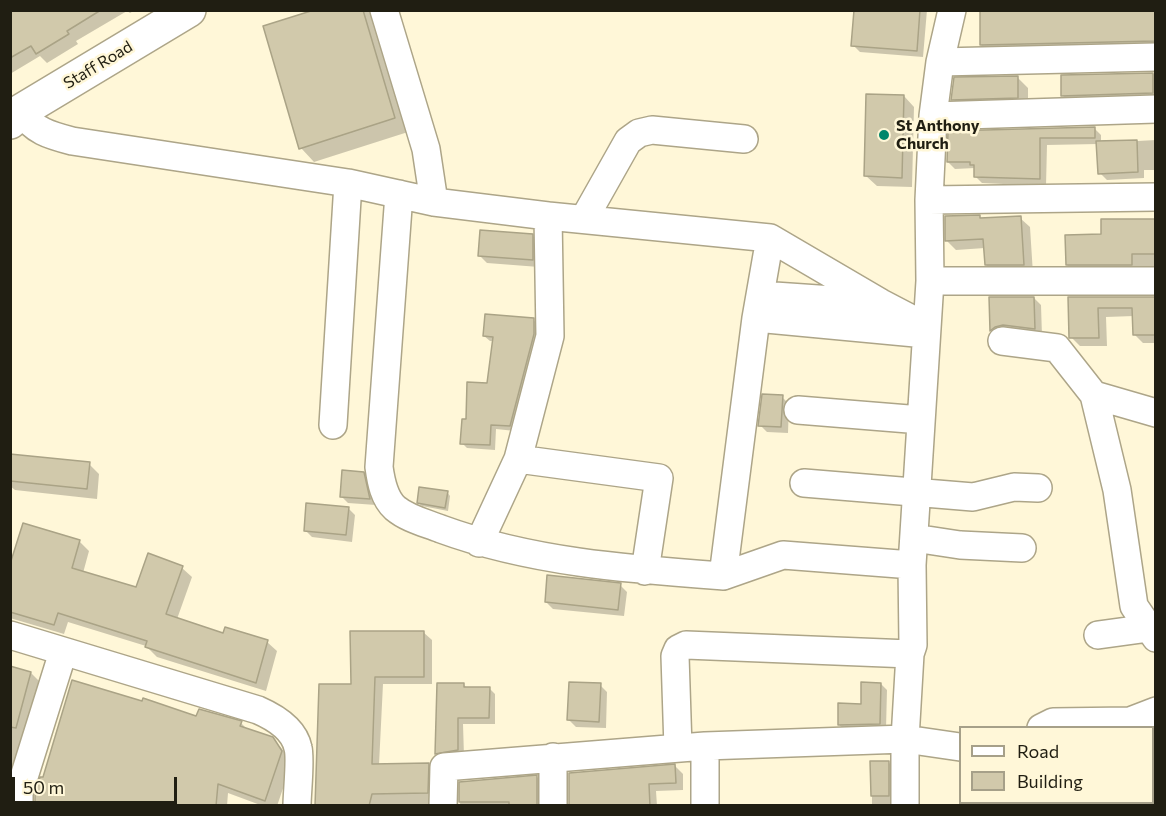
<!DOCTYPE html>
<html>
<head>
<meta charset="utf-8">
<style>
  body { margin:0 }
  #map { position:relative; width:1166px; height:816px; overflow:hidden; background:#fff7d8; font-family:Commissioner,sans-serif }
  canvas { display:block }
  .frame { position:absolute; inset:0; border:12px solid #201e12; pointer-events:none }
  .legend { position:absolute; left:959px; top:726px; width:195px; height:78px; box-sizing:border-box; background:#fff7d8; border:2px solid #a6a089; margin:0; padding:8px 10px; list-style:none; font-size:18px; color:#201e12 }
  .legend li { display:flex; align-items:center; gap:12px; height:30px }
  .legend b { width:30px; border:2px solid #a6a089 }
  .scale { position:absolute; left:12px; top:777px; width:165px; height:27px; box-sizing:border-box; border:3px solid #201e12; border-top:0; padding-left:8px; font-size:18px; line-height:21px; white-space:nowrap; color:#201e12; -webkit-text-stroke:4px #fff7d8; paint-order:stroke }
</style>
</head>
<body>
<div id="map">
<canvas width="1166" height="816"></canvas>
<div class="frame"></div>
<ul class="legend">
<li><b style="height:8px;background:#fff"></b>Road</li>
<li><b style="height:16px;background:#d1c9ab"></b>Building</li>
</ul>
<div class="scale">50 m</div>
</div>
<script>
const context = document.querySelector('canvas').getContext('2d');
context.lineJoin = 'round';
function fill(path, color) {
  context.fillStyle = color;
  context.fill(path, 'evenodd');
}
function stroke(path, color, width, dash) {
  context.strokeStyle = color;
  context.lineWidth = width;
  context.lineCap = dash ? 'butt' : 'round';
  context.setLineDash(dash || []);
  context.stroke(path);
}
function label(font, color, halo, rows, align = 'center') {
  context.font = font + ' Commissioner,sans-serif';
  context.lineWidth = 5;
  context.setLineDash([]);
  context.textBaseline = 'middle';
  context.strokeStyle = halo;
  context.fillStyle = color;
  for (const [text, x, y, turn = 0] of rows) {
    context.save();
    context.translate(x, y);
    context.rotate((+turn || 0) * Math.PI / 180);
    context.textAlign = isNaN(turn) ? turn : align;
    if (halo) context.strokeText(text, 0, 0);
    context.fillText(text, 0, 0);
    context.restore();
  }
}
fill(new Path2D(`
  M10 10H135L130 13 127 11 76 41 78 44 47 63 40 56 10 74Z
  M319 10 372 12 408 132 314 162 301 148Z
  M852 10H927L923 57 860 52 853 45 855 16Z
  M1156 11V50L990 54 981 45 1114 13Z
  M1156 74V102L1072 105 1063 96V76Z
  M1017 77 1028 88V108L963 110 953 99Z
  M904 96 914 107 912 187 877 186 866 176Z
  M1094 128 1101 135V143L1156 140V170H1144V178L1107 180 1100 173 1098 144 1047 145 1046 186 982 183 975 176V168L955 169 948 162 949 133Z
  M979 217 982 220 1020 218 1030 227 1033 274H996L986 265 985 248 956 250 947 241Z
  M1156 220V274H1076L1067 265 1102 235V221Z
  M532 235 539 242V267L487 263 480 256Z
  M990 298H1034L1041 305 1042 336 998 337 991 331Z
  M1070 298H1156V343H1143L1134 334V316L1106 317 1107 346H1080L1071 337Z
  M533 320 539 325V340L515 431 496 429 495 450 467 448 462 443 467 420 488 384 494 341H490L484 336Z
  M782 397 789 404 788 433 767 432 760 425Z
  M10 455 89 464 99 474 97 499 15 490 10 486Z
  M363 473 370 480 376 505 348 503 341 496Z
  M447 492 450 496 448 511 422 506 418 503Z
  M348 508 355 515 352 542 312 537 305 530Z
  M79 541 89 551 83 573 136 589 182 568 192 577 177 619 224 635 267 642 277 651 266 691 157 657 146 646 68 622 64 634 10 618V570Z
  M620 585 627 592 624 616 553 609 546 602Z
  M423 632 432 640V684H383L379 765 429 764 437 773 435 806H316L352 686Z
  M10 667 31 673 39 681 10 782Z
  M463 684 467 688H489L495 694V724H463L464 756 443 759 437 753Z
  M881 684 887 690 886 729 845 730 839 725 862 705Z
  M600 685 607 692 606 728 576 727 569 720Z
  M197 718 241 723 248 730 272 738 282 749 292 762 277 806H263L228 793 227 806H54Z
  M872 763H889L897 770V806H872Z
  M675 766 683 774V790L656 791 657 806H570Z
  M537 777 545 785V806H460L461 783Z`), '#0003');
const building = new Path2D(`
  M10 10H101L67 31 69 34 36 54 31 46 10 58Z
  M314 10H363L395 118 299 149 263 26Z
  M854 10H920L917 51 851 46Z
  M980 10H1155V41L980 45Z
  M1153 73V93L1061 96V75Z
  M1018 76V98L951 100 954 77Z
  M866 94 904 95 902 178 864 176Z
  M1095 127V138H1040V179L974 177V165H970V162H947L948 131Z
  M1137 140 1138 172 1098 174 1096 141Z
  M980 215V218L1021 216 1024 265H985L983 239 945 241V216Z
  M1101 219H1155V254H1132V265H1066L1065 235 1101 234Z
  M480 230 533 234V260L478 256Z
  M989 297H1034L1035 329 1003 325 995 327 990 331Z
  M1068 297H1155V335H1133L1132 308H1098L1099 338H1069Z
  M485 314 534 318V334L510 426 491 425 490 445 460 444 462 419H466L467 382 487 383 493 337 483 336Z
  M762 394 783 395 781 427 758 426Z
  M10 454 90 462 87 489 10 481Z
  M342 470 364 472 370 499 340 497Z
  M419 487 448 491 445 508 417 503Z
  M306 503 349 507 346 535 304 531Z
  M23 523 80 540 72 568 136 587 148 553 183 566 166 614 223 633 225 627 268 640 256 683 145 647 147 641 58 613 54 625 10 612V564Z
  M547 575 621 583 618 610 545 602Z
  M350 631H424V677H375L372 764 429 763 428 793 372 794 369 806H315L319 684H351Z
  M10 666 31 672 16 728 10 727Z
  M72 680 142 701 143 698 196 716 199 709 242 721 240 726 273 737 282 751 265 801 218 784 216 806H35V794L40 777H43Z
  M569 682 601 683 599 722 567 720Z
  M861 682 881 683 880 724 838 725V703L861 704Z
  M437 683H464V687H490L489 718H458V750L435 754Z
  M870 761H889V796H871Z
  M675 764 676 783 649 784 650 806H569V773Z
  M537 775V805H509V802H459V782Z`);
fill(building, '#d1c9ab');
stroke(building, '#aaa386', 1.5);
const street = new Path2D(`
  M384 10 426 149 434 202
  M940 62 1156 57
  M21 111C34 131 49 135 72 141L348 183 434 202 548 216
  M933 116 1156 109
  M399 194 379 467C381 482 384 498 395 508 408 519 426 523 441 529 531 562 628 569 723 576
  M929 200 1156 197
  M584 219 628 141 639 133 652 130 744 139
  M930 281H1156
  M760 295 876 303
  M756 318 926 334
  M1002 341 1057 348 1094 395 1117 490 1134 606 1156 638
  M1094 395 1156 413
  M798 410 921 420
  M333 425 348 183
  M518 459 659 478 645 571
  M804 483 973 497 1014 487 1038 488
  M914 538 960 545 1022 548
  M479 543 518 459 550 336 548 216 770 238
  M912 565 783 555 723 576 756 318 770 238 881 303 927 327
  M10 635 258 710C274 717 294 729 298 748 301 759 297 792 297 806
  M1098 635 1149 628
  M1041 728 1053 722 1130 721 1156 711
  M705 746V806
  M678 748 675 656 678 649 686 645 910 654
  M553 757V806
  M1011 802V806
  M19 806V793L63 652
  M443 806 444 767 705 746 905 739 960 747
  M905 806V739L910 654 913 645 912 565 930 281 929 200 933 116 940 62 952 10`);
const secondary = new Path2D(`
  M10 122 21 111 189 10`);
stroke(street, '#ada588', 30);
stroke(secondary, '#ada588', 36);
stroke(street, '#fff', 27);
stroke(secondary, '#fff', 33);
for (const [x, y, r, color] of [
  [884,135,6,"#00866a"]
]) {
  const dot = new Path2D();
  dot.arc(x, y, r, 0, 2 * Math.PI);
  context.fillStyle = color;
  context.fill(dot);
  stroke(dot, '#fff7d8', 2);
}
label('16px', '#201e12', '#fff7d8', [
  ["Staff Road",98,65,-31]
]);
label('bold 16px', '#201e12', '#fff7d8', [
  ["St Anthony",896,126],
  ["Church",896,144]
], 'left');
</script>
</body>
</html>
